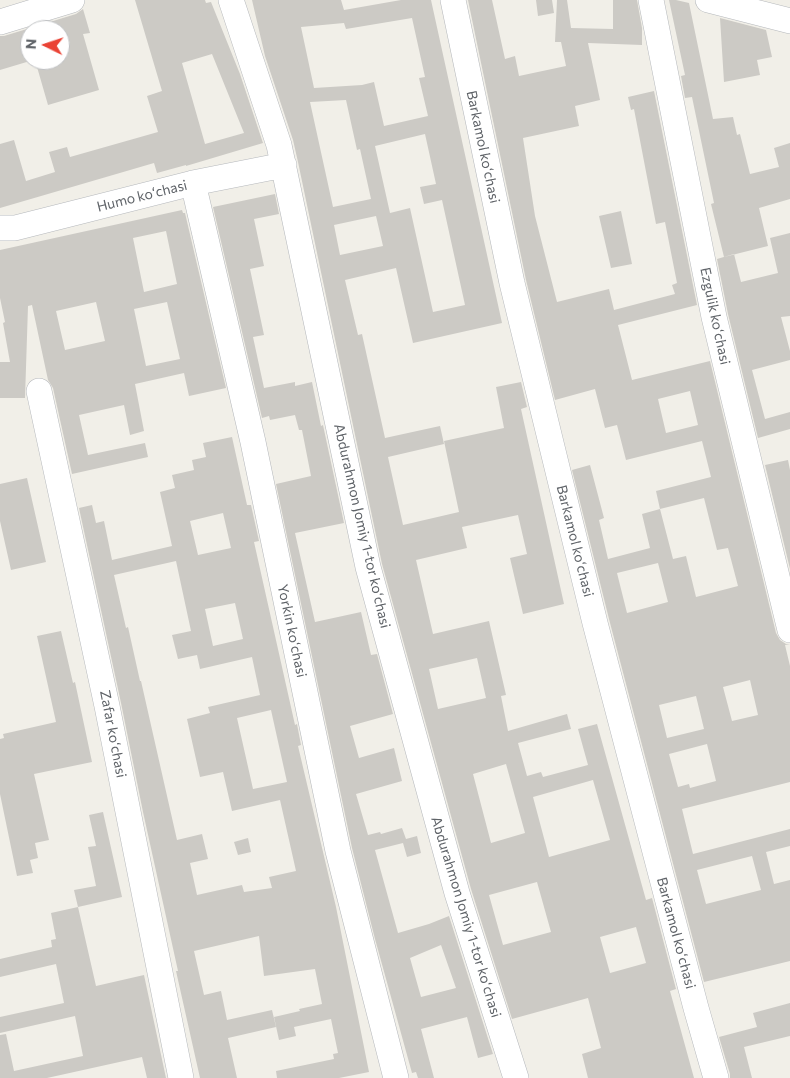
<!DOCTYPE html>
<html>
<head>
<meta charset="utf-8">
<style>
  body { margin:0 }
  #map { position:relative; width:790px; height:1078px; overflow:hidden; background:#f1efe8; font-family:Commissioner,sans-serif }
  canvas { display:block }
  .north { position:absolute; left:20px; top:20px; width:50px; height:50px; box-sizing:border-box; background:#fff; border:1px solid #bfc1c3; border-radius:50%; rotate:274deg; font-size:14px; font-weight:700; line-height:20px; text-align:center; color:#5f6368 }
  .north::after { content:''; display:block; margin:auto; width:18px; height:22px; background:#ea4335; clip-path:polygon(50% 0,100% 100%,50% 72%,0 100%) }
</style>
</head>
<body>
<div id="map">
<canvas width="790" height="1078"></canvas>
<div class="north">N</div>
</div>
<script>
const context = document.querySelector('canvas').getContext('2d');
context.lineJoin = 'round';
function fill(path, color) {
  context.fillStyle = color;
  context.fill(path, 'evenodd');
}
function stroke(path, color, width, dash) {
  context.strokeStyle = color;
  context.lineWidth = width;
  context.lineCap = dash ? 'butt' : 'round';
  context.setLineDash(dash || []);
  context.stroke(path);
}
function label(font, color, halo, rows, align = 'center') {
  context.font = font + ' Commissioner,sans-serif';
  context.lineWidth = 4;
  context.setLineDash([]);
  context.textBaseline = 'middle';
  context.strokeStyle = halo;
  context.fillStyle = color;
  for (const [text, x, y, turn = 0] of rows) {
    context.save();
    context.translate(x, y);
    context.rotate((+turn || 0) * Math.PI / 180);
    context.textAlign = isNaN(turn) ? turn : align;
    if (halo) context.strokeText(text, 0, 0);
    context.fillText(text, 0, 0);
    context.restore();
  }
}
fill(new Path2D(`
  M135 0H205L206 3 211 2 240 74 263 143 186 166V165L157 173 154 163 0 208V144L14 140 26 181 55 172 49 152 67 147 70 157 158 132 147 96 162 91ZM212 54 244 133 205 144 182 63Z
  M252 0H341L344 10 401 0H431L502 323 413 343 396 268 345 280 358 335 362 334 385 438 440 426 444 444 388 457 403 525 459 512 444 441 504 428 496 387 521 382 527 407 521 409 564 604 523 614 510 558 527 554 518 515 462 527 467 548 416 560 433 634 489 621 506 695 501 696 508 731 567 714 571 729 518 743 527 776 541 772 543 777 588 765 578 729 597 724 646 900 652 898 676 989 670 991 694 1078H588L582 1054 601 1048 588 998 512 1019 471 889 382 564 298 162 293 140 265 56ZM412 18 425 77 419 78 428 116 384 126 374 82 362 85 314 88 301 27 344 23 346 29ZM346 100 357 150 360 149 371 199 333 207 310 102ZM425 134 436 184 420 187 424 204 442 200 465 305 433 312 410 208 390 213 375 146ZM376 216 383 246 340 255 334 225ZM477 658 486 698 438 709 429 669ZM506 764 525 833 491 843 473 774ZM593 780 610 840 549 857 533 797ZM537 882 551 932 503 945 489 895ZM636 927 646 963 610 973 600 937Z
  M468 0H492L505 59 515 56 519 76 566 66 561 42H555L557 0H567L571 28 613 29V0H637L642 28V45L588 43 600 100 575 106 579 126 523 138 535 216 557 302 609 289 614 310 675 294 672 285 677 283 665 222 656 224 634 109 631 110 628 97 654 91 697 305 618 325 632 380 710 361 776 633 780 640 786 644H790L785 645 790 666V782L682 809 693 854 790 829V846L766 852 774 884 790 880V961L704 982 609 619 572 470 590 465 604 518 599 520 608 559 650 548 642 514 660 509 656 491 711 477 702 441 626 460 617 425 605 428 595 389 555 400 526 280ZM690 391 698 425 666 433 658 399ZM704 498 717 550 728 548 738 586 696 597 686 556 673 559 660 509ZM658 563 668 602 627 613 617 573ZM750 680 758 715 732 721 723 687ZM696 696 704 729 667 738 659 705ZM707 744 716 781 690 788 689 784 678 787 669 754ZM752 856 761 890 706 904 697 870Z
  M536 0H552L554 13 538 16Z
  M669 0H676L689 3 713 119 733 117 737 135 740 134 750 174 779 167 774 148 790 143V199L759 208 768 246 724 257 711 204 714 203 692 97 685 98 681 76 685 75Z
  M83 9 90 33 83 34 99 90 48 105 35 60H60V30H30V61L0 70V36H4L76 14Z
  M720 18 766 30 772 57 757 60 760 75 724 82Z
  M275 194 279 214 254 219 264 266 250 269 264 335 253 337 264 388 295 382V386L312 382 321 426 323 425 344 523 295 533 315 622 361 612 371 655 377 654 393 714 350 726 359 758 394 748 402 781 356 794 368 835 380 832 381 834 402 828 406 839 417 836 421 853 407 857 403 843 375 850 398 933 429 924 449 916 493 1054 478 1058 467 1017 421 1029 434 1078H418L416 1072 412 1073 375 939 352 848 276 484 311 476 302 430H299L295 415 270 420 269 416 262 418 213 207ZM441 945 456 988 421 997 410 958Z
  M182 210 183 213H185L226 388 189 396 184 373 135 384 144 431 130 435 124 405 79 415 88 455 145 443 148 457 72 474 53 388 48 380 32 305 28 306 25 398H0V362H10L3 323 5 322 0 298V250ZM166 231 177 284 144 292 133 238ZM96 302 105 341 65 350 56 311ZM167 302 180 359 146 366 134 309Z
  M621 211 632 264 611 268 599 216Z
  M790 233V316L781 317 790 351V360L752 370 765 419 790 412V429L758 438 728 314 717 259 734 254 741 282 778 273 770 238Z
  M232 437 247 505H251L259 541 254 542 295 725 297 724 301 745 298 746 336 907 369 1072 339 1078H277L276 1071 334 1059 333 1054 338 1053 331 1019 294 1027 296 1036 279 1040 274 1017 300 1011 299 1009 322 1004 315 969 264 976 259 936 194 951 204 995 221 991 227 1020 272 1010 276 1027 228 1038 237 1078H200L176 971H178L143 812 121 703 79 508 92 505 96 523 104 521 112 560 172 546 160 492 175 488 172 475 194 470 192 460 206 457 203 443ZM223 513 231 548 198 555 190 521ZM176 561 191 631 172 635 178 659 197 655 200 669 252 657 260 695 208 707 210 713 187 719 200 777 223 772 232 811 280 800 296 871 269 877 272 888 244 892 242 885 197 895 190 863 208 859 202 834 177 840 141 681H140L128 627 126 628 114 575ZM235 603 243 639 213 646 205 609ZM271 710 287 782 253 789 237 718Z
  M788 460 790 470V569L765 465Z
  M27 478 46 562 11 570 0 521V484Z
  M61 631 73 683 75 682 92 762 34 774 49 840 35 843 38 858 30 860 33 873 17 876 0 794V739L4 738 3 734 56 722 37 636Z
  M103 812 122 897 78 907 74 890 96 886 88 847 96 846 89 815Z
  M248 838 251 852 238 855 234 842Z
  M78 907 96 986 144 975 166 1078H147L142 1057 47 1078H0V1035L6 1034 14 1071 83 1056 75 1016 0 1033V1017L64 1003 56 964 0 977V959L52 947 51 940 56 939 51 913Z
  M790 1003V1036L744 1047 752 1078H730V1074L719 1037 757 1027 753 1013Z`), '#cccac5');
const minor = new Path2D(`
  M231 0 279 145 368 567 457 893 516 1078
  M453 0 512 283 595 623 696 1008 716 1078
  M651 0 714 317 790 630
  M708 0 790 21
  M0 22 72 0
  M193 183 253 442 338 851 396 1078
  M0 228H15L193 183 284 165
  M39 391 107 706 181 1078`);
stroke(minor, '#b5b8bc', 26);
stroke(minor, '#fff', 25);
label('14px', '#5f6368', '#fff', [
  ["Barkamol koʻchasi",483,147,78],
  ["Humo koʻchasi",142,196,-14],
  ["Ezgulik koʻchasi",715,316,78],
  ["Abdurahmon Jomiy 1-tor koʻchasi",362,526,77],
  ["Barkamol koʻchasi",575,541,76],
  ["Yorkin koʻchasi",292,631,78],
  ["Zafar koʻchasi",113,734,79],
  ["Abdurahmon Jomiy 1-tor koʻchasi",466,917,73],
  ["Barkamol koʻchasi",676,933,75]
]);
</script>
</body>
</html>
